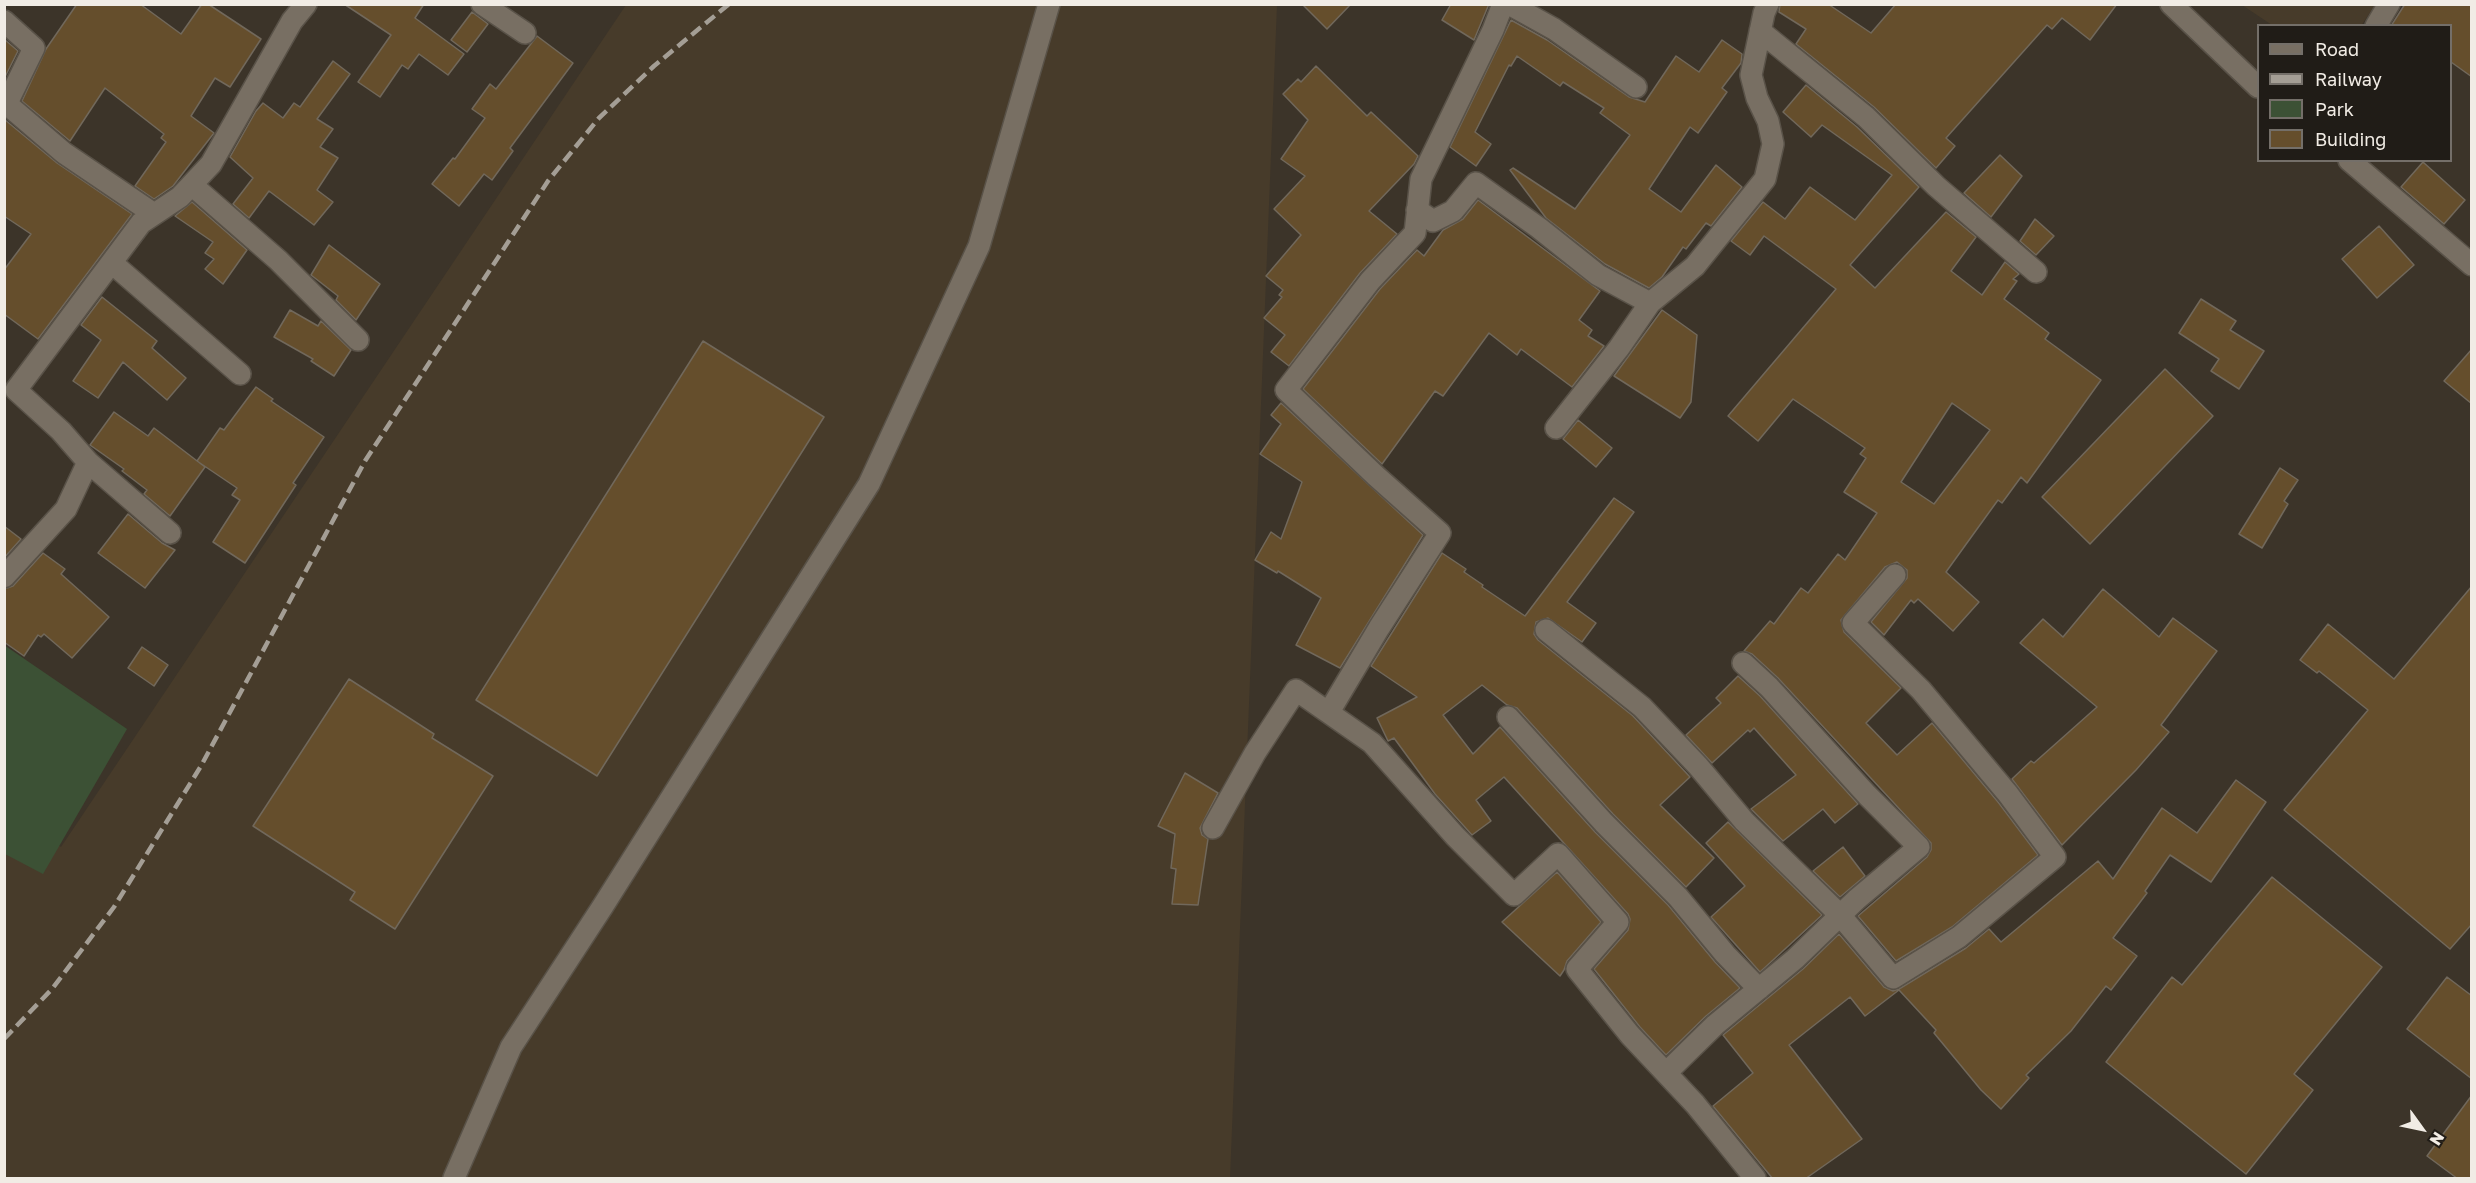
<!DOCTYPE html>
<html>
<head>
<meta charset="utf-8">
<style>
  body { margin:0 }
  #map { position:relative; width:2476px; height:1183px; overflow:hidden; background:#3c3429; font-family:"Golos Text",sans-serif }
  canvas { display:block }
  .frame { position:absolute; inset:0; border:6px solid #f1ece5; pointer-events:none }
  .legend { position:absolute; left:2257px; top:24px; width:195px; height:138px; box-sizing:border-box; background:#201c17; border:2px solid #746f69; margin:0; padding:8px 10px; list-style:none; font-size:18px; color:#f1ece5 }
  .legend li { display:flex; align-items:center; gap:12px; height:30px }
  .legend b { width:30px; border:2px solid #746f69 }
  .north { position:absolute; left:2392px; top:1099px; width:60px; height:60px; -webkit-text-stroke:4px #201c17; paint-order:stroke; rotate:123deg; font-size:16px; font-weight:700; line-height:24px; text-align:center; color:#f1ece5 }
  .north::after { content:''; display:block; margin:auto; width:21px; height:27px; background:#f1ece5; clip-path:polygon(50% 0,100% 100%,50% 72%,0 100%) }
</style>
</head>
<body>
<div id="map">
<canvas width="2476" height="1183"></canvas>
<div class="frame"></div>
<ul class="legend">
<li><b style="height:8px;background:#786f63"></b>Road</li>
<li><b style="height:8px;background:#a49e95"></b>Railway</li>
<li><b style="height:16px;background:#3c5135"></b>Park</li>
<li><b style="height:16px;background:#654e2c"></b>Building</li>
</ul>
<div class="north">N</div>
</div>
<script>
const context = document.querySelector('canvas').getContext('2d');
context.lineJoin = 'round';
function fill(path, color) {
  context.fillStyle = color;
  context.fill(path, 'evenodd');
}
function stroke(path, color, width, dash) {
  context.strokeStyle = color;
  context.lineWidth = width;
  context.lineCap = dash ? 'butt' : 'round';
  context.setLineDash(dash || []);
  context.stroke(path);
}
fill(new Path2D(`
  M626 5H1277L1230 1178H5L4 807 61 847Z
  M2242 5H2375L2361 26 2272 25Z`), '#473b2a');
fill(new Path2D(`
  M4 645 127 729 43 874 5 854Z`), '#3c5135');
const building = new Path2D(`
  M77 4H140L181 34 202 4H208L261 39 230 87 215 78 191 116 214 133 173 186 154 199 135 186 166 142 161 138 164 134 105 88 70 141 22 101 46 49Z
  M344 4H424L415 18 464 54 448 75 419 54 408 69 402 65 380 97 358 82 391 35Z
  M1302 4H1351L1327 29Z
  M1451 4H1489L1474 40 1442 20Z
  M1780 4H1828L1871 33 1896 4H2117L2090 40 2062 18 2052 29 2047 25 1946 138 1955 146 1936 168 1874 107 1796 44 1806 29 1779 12Z
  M2405 4H2472V77L2451 62V26H2391Z
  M472 12 488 24 467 52 451 40Z
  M1511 20 1547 40 1629 97 1645 102 1676 56 1699 72 1722 40 1742 54 1741 63 1722 88 1727 92 1698 133 1690 127 1649 189 1681 212 1716 165 1742 187 1711 226 1706 223 1686 249 1683 247 1662 277 1649 288 1605 264 1546 218 1510 170 1513 168 1575 209 1630 135 1600 113 1604 108 1563 82 1560 86 1517 56 1511 66 1509 65 1475 132 1491 144 1476 166 1450 147Z
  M537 36 573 63 510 148 513 151 492 180 484 174 459 206 432 184 453 158 455 159 485 118 472 109 490 84 496 89Z
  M4 39 18 51 4 79Z
  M333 61 350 74 317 119 333 129 320 147 338 158 317 190 333 202 314 225 269 191 249 218 233 204 253 178 230 157 256 111 263 103 283 118 294 103 300 107Z
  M1316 66 1367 116 1371 112 1418 156 1414 164 1369 211 1397 234 1360 273 1289 366 1271 352 1285 335 1264 318 1282 297 1279 295 1283 290 1266 276 1301 235 1274 209 1305 176 1281 159 1308 120 1283 94 1298 79 1301 82Z
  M1806 85 1857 127 1919 187 1850 265 1875 288 1946 212 1976 237 1951 271 1982 295 2005 262 2019 274 2013 279 2017 281 2004 299 2049 333 2045 339 2101 380 2027 483 2021 477 2002 503 1998 500 1946 572 1979 602 1953 631 1918 599 1914 603 1911 600 1884 635 1871 622 1907 578V570L1897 562 1885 567 1841 620 1844 632 1901 688 1866 723 1897 755 1932 723 1998 802 2038 855 1952 927 1896 961 1858 916 1927 857 1931 850V843L1778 678 1752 654 1744 651 1770 621 1774 624 1801 588 1808 593 1838 554 1845 560 1877 513 1844 492 1866 458 1860 454 1865 448 1793 399 1758 441 1728 416 1836 289 1764 236 1750 255 1731 241 1763 202 1785 219 1810 187 1855 220 1892 175 1822 125 1811 137 1783 112ZM1952 403 1990 430 1934 504 1901 482Z
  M4 119 57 163 132 214 38 339 4 314V270L31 234 4 216Z
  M2000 155 2022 176 1991 217 1964 193Z
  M2423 162 2465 200 2444 224 2401 187Z
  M1478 200 1600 291 1579 320 1592 330 1588 336 1604 346 1572 387 1521 349 1517 355 1489 333 1443 396 1435 391 1382 464 1303 389 1380 289 1417 250 1424 256 1443 230 1463 219Z
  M192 202 247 250 223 284 205 269 214 259 205 253 213 242 175 216Z
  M2035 219 2054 236 2036 255 2020 241Z
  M2379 226 2414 265 2377 298 2342 259Z
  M329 245 380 284 356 320 336 300 338 296 311 275Z
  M102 297 157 341 152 348 186 378 167 400 123 362 98 398 73 381 101 340 81 325Z
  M2201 299 2236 321 2230 330 2264 351 2239 389 2211 371 2219 359 2179 333Z
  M290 310 318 326 321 321 351 350 334 376 311 361 313 359 274 337Z
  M1662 310 1697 335 1691 402 1680 418 1614 376Z
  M703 341 824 417 597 776 476 700Z
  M2472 349V404L2444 381Z
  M2165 369 2213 416 2090 544 2042 497Z
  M256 387 273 399 271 401 324 437 293 483 296 485 245 563 213 542 240 500 232 495 237 488 197 461 220 428 224 430Z
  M1281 403 1423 535 1340 668 1296 645 1321 598 1278 571 1277 573 1255 560 1271 532 1281 539 1302 482 1260 454 1281 424 1271 415Z
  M114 412 148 436 154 428 205 467 170 516 144 494 147 490 122 471 124 469 90 445Z
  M1578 420 1612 448 1596 467 1563 439Z
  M2280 468 2298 480 2284 501 2288 504 2262 548 2239 534Z
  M1614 498 1634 512 1567 602 1596 623 1582 642 1548 618 1536 622 1534 634 1538 640 1633 716 1690 777 1660 805 1714 858 1686 887 1613 814 1517 708 1507 705 1482 685 1443 715 1473 754 1500 727 1595 832 1668 905 1715 962 1740 988 1706 1016 1666 1055 1640 1027 1594 969 1628 930 1630 919 1628 914 1504 777 1476 800 1491 821 1472 835 1435 794 1394 738 1388 741 1377 718 1417 697 1371 666 1442 553 1466 569 1464 572 1483 585 1482 587 1525 616Z
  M128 514 162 543 175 550 145 588 98 553Z
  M4 526 21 539 4 558Z
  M43 553 65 569 61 574 109 617 72 658 44 634 41 637 38 635 24 656 4 642V589L13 586Z
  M2472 586V924L2450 949 2284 810 2368 710 2319 671 2317 673 2300 660 2328 624 2394 679Z
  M2103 589 2159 637 2173 618 2217 651 2161 725 2169 732 2136 770 2062 845 2012 779 2031 761 2034 763 2097 707 2020 643 2043 619 2063 637Z
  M142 647 168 665 154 686 128 668Z
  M1738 676 1760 696 1858 804 1835 823 1823 809 1783 841 1751 809 1796 775 1754 728 1750 732 1748 730 1712 763 1686 735 1721 703 1716 698Z
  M349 679 434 734 432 738 493 776 395 929 350 900 355 892 253 826Z
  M1185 773 1218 793 1200 828 1202 835 1208 839 1198 905 1172 904 1176 869 1171 868 1175 834 1158 826Z
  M2236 780 2266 802 2211 882 2170 855 2145 891 2147 893 2113 938 2137 956 2111 990 2106 986 2071 1031 2026 1075 2029 1078 2001 1109 1981 1090 1934 1033 1936 1030 1899 990 1865 1016 1850 997 1789 1045 1862 1139 1805 1179H1773L1713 1106 1753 1073 1723 1035 1803 969 1839 934 1884 987 1893 991 1899 989 1966 948 1989 929 2001 942 2098 861 2113 879 2162 808 2197 833Z
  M1728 822 1822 915 1760 972 1711 917 1745 886 1706 843Z
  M1843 847 1865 876 1840 897 1813 871Z
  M1557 872 1601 922 1567 961 1564 970 1560 976 1502 922Z
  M2272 877 2382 967 2294 1074 2313 1090 2246 1174 2106 1062 2172 977 2182 985Z
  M2447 977 2472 996V1079L2407 1029Z
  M2472 1095V1179H2458L2427 1156Z`);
fill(building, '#654e2c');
stroke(building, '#71685b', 1.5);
const street = new Path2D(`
  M482 4 525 33
  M1509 4 1554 29 1636 87
  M2171 4 2258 87
  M4 21 34 48 9 99V106L64 153 154 214
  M2376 26 2389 4
  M1760 31 1866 117 1936 186 2036 272
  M2349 160 2472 265
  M193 186 278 260 358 340
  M1417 210 1433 221 1453 211 1476 183 1539 228 1598 275 1650 303 1619 348 1556 428
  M112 263 240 374
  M1650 303 1695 266 1765 179 1773 144 1768 121 1757 98 1751 75 1764 13 1768 4
  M88 462 170 533
  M4 577 66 509 88 462 61 431 16 390 141 223 180 197 211 164 292 21 306 4
  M1546 630 1642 707 1698 766 1744 821 1840 915 1893 978 1959 937 2055 857 2008 794 1921 690 1853 623 1895 575
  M1329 712 1379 628 1440 533 1376 476 1286 390 1370 281 1415 233 1421 179 1493 30 1503 4
  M1508 717 1604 823 1678 897 1725 954 1759 989
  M1213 828 1255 753 1296 690 1372 743 1455 836 1514 895 1558 854 1618 922 1577 969 1630 1035 1695 1104 1755 1178
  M1666 1073 1715 1025 1795 959 1857 899 1919 847 1867 795 1769 687 1743 663
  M454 1178 511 1047 603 906 869 484 979 246 1049 4`);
stroke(street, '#595248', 24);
stroke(street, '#786f63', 21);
stroke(new Path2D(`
  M4 1039 52 989 114 907 201 766 365 461 548 181 599 118 654 66 729 4`), '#a49e95', 4.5, [12, 6]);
</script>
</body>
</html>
